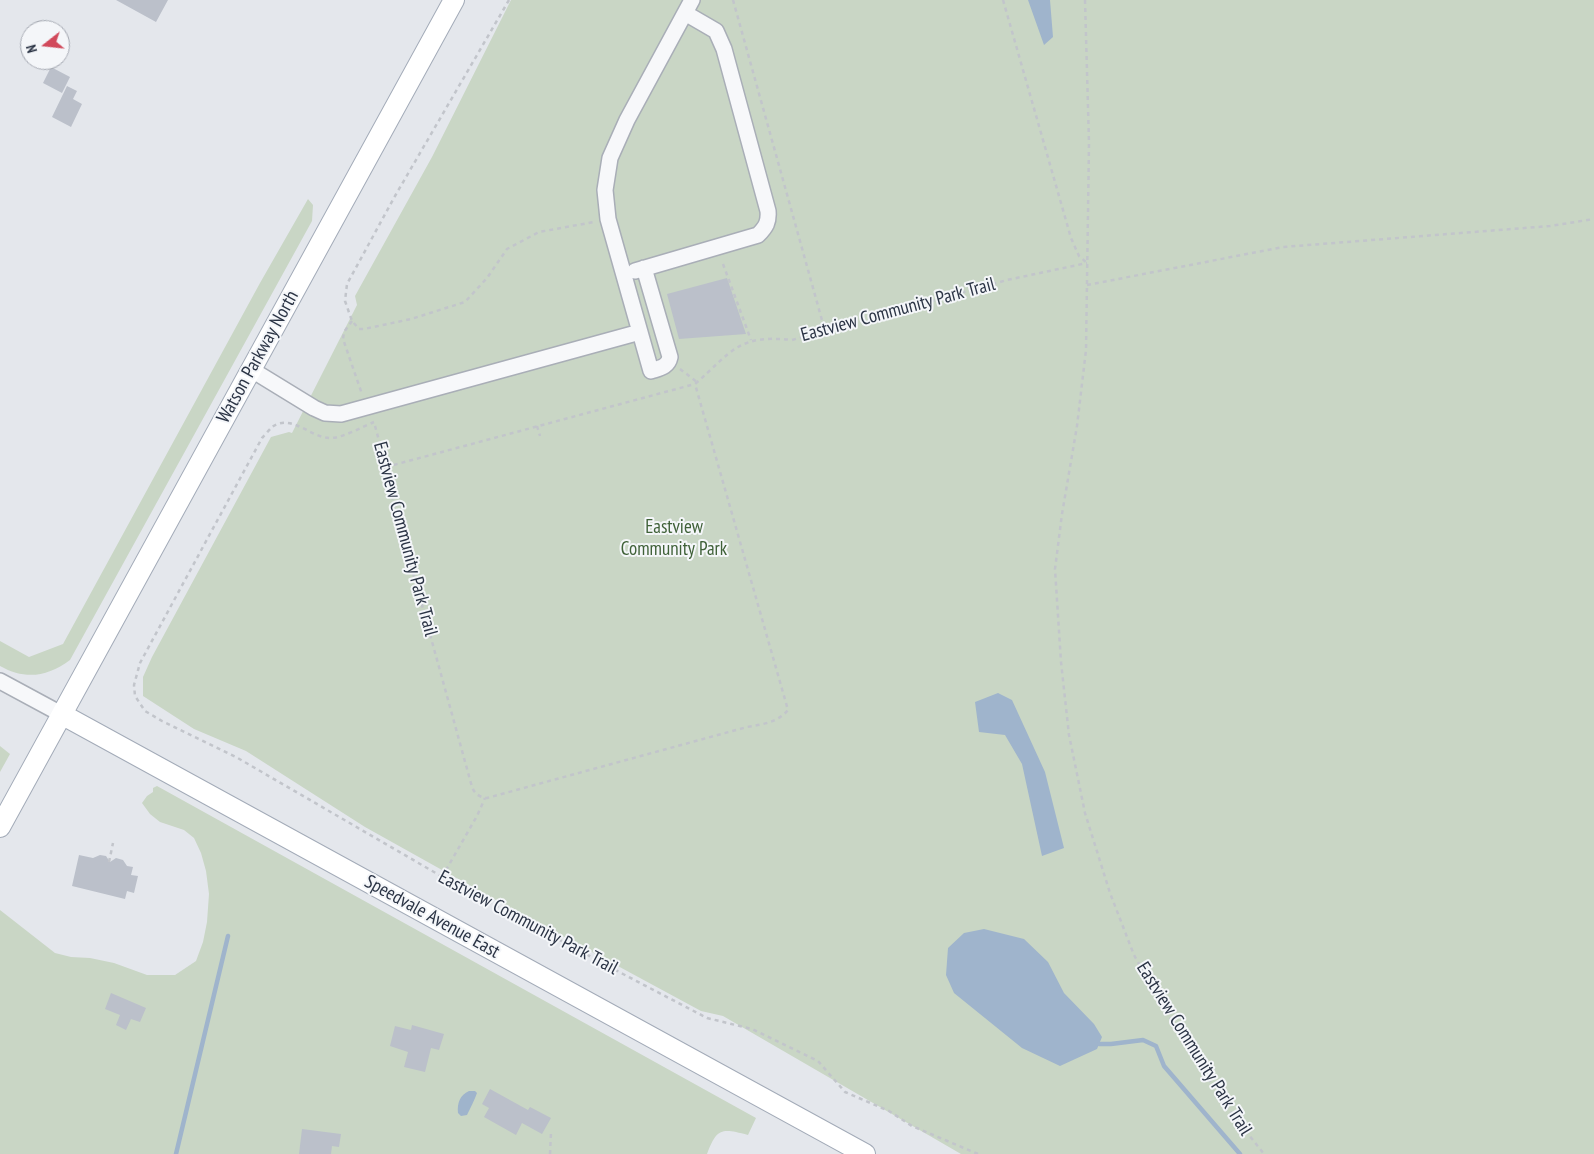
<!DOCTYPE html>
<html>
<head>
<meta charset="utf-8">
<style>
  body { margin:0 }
  #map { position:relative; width:1594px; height:1154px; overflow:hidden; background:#e4e7ec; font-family:"PT Sans Narrow",sans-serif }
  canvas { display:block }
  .north { position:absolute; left:20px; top:20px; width:50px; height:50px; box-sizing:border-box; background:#f4f6f9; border:1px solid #a4a8b1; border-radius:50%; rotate:254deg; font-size:14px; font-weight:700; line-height:20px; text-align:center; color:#2b3445 }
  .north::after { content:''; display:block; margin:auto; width:18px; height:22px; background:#d1495b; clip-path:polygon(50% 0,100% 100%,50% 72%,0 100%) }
</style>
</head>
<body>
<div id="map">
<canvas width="1594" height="1154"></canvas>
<div class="north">N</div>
</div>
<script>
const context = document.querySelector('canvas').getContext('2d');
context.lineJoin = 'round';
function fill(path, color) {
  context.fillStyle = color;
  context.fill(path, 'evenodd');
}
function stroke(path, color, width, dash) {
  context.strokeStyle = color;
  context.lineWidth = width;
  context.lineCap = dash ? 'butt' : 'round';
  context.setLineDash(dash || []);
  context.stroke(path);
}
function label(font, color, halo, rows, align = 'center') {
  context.font = font + ' "PT Sans Narrow",sans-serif';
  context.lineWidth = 4;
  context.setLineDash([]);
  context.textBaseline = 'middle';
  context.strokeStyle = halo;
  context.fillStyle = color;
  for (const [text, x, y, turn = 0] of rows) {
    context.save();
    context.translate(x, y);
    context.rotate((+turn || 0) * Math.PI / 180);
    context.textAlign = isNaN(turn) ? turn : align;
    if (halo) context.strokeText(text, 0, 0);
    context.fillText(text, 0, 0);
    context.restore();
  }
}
fill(new Path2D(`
  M511 0H1594V1154H961L723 1016 701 1011 494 899 365 827 246 751 194 729 143 696V677L152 657 271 437 289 432 292 433 357 305 355 296 432 157Z
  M308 199 313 205 312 221 70 660C47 677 25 680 0 666V641L29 657 63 644 260 283Z
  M0 746 10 754 0 772Z
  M157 786 756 1118 748 1135C721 1128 717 1128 707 1154H0V910L55 953 71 957 90 958 114 963 147 975H175L196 961 203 942 207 922 209 894 206 871 201 853 194 838 184 830 160 822 150 814 142 803 147 796 153 792V788Z`), '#c9d6c5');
fill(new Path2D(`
  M1028 0H1050L1053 37 1044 45Z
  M998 693 1012 700 1045 772 1064 848 1042 856 1022 764 1005 735 979 732 975 702Z
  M984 929 1024 939 1048 962 1064 993 1094 1024 1102 1037 1097 1049 1060 1066 1022 1048 954 993 946 975 948 948 964 933Z
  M469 1091H475L477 1093C474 1101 471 1107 467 1115L461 1116 458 1113C457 1103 460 1095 469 1091Z`), '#9fb4cc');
stroke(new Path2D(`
  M1099 1044H1111L1143 1040 1156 1046 1164 1066 1240 1154
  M176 1154 228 936`), '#9fb4cc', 4.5);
fill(new Path2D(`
  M116 0H168L156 22Z
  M51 67 70 77 62 93 43 83Z
  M67 86 77 91 73 99 82 104 71 127 52 117Z
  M727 278 746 334 679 339 667 294Z
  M79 855 93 858 100 855 106 856 110 862 116 858 123 860 127 866 133 867 131 875 138 876 134 893 127 891 125 899 72 886Z
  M111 993 146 1008 140 1022 131 1019 126 1030 116 1025 120 1015 105 1009Z
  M412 1025 444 1034 439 1050 431 1048 425 1072 404 1067 408 1052 390 1046 395 1026 411 1030Z
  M490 1089 528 1110 530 1107 551 1118 542 1134 522 1123 516 1135 484 1117 489 1108 482 1104Z
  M302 1129 341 1134 339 1147 332 1146 331 1154H299Z`), '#bbc0ca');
const minor = new Path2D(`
  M644 268 670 357C668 367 660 368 651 371L608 219 605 190 610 158 627 120 692 0
  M635 271 758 235C766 227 769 222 768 211L724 49 716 31 685 13
  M252 370 314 408 325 413 341 414 640 332
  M0 681 63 715`);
const major = new Path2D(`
  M63 715 865 1154
  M0 827 454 0`);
stroke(minor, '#a9aeb7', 18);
stroke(major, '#a3abb8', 22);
stroke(new Path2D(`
  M509 0 395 196 347 284 345 301 352 321 359 329H364L411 319 465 302 487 278 507 249 539 232 594 222
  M733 0 825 331
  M1003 0 1071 238 1079 256 1087 263
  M1085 0 1089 143 1086 350 1077 426 1062 514 1055 569 1061 662 1069 735 1085 813 1110 893 1134 955 1165 1010 1226 1106 1264 1154
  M723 264 751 340
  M1087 285 1283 247 1550 226 1594 219
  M352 321 344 332 343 339 362 394
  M680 369 697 382
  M537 426 540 436
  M386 467 695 384
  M109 862 113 843
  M442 877 477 816 485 798
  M550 1154 551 1132
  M978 1154 912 1126 889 1111 845 1092 818 1061 752 1029 707 1018 623 974 446 879 236 757 162 721 145 711 135 696 134 685 140 663 262 438C265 435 269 430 272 427 291 413 311 438 330 438 343 438 362 427 374 422L386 467 387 478 472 787C475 794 479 797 487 798L747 727C763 724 777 723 788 710L695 384C732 352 737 334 792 340L1007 280 1087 263`), '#c2c5cb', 2.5, [4, 4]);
stroke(minor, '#f7f8fa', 15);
stroke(major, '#fff', 20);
label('19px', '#2b3445', '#f4f6f9', [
  ["Eastview Community Park Trail",898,310,-15],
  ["Watson Parkway North",258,357,-61],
  ["Eastview Community Park Trail",405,539,75],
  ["Speedvale Avenue East",432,917,29],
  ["Eastview Community Park Trail",528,923,28],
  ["Eastview Community Park Trail",1194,1049,58]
]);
label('19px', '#3f6138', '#f4f6f9', [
  ["Eastview",674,528],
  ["Community Park",674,550]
]);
</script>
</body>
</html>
